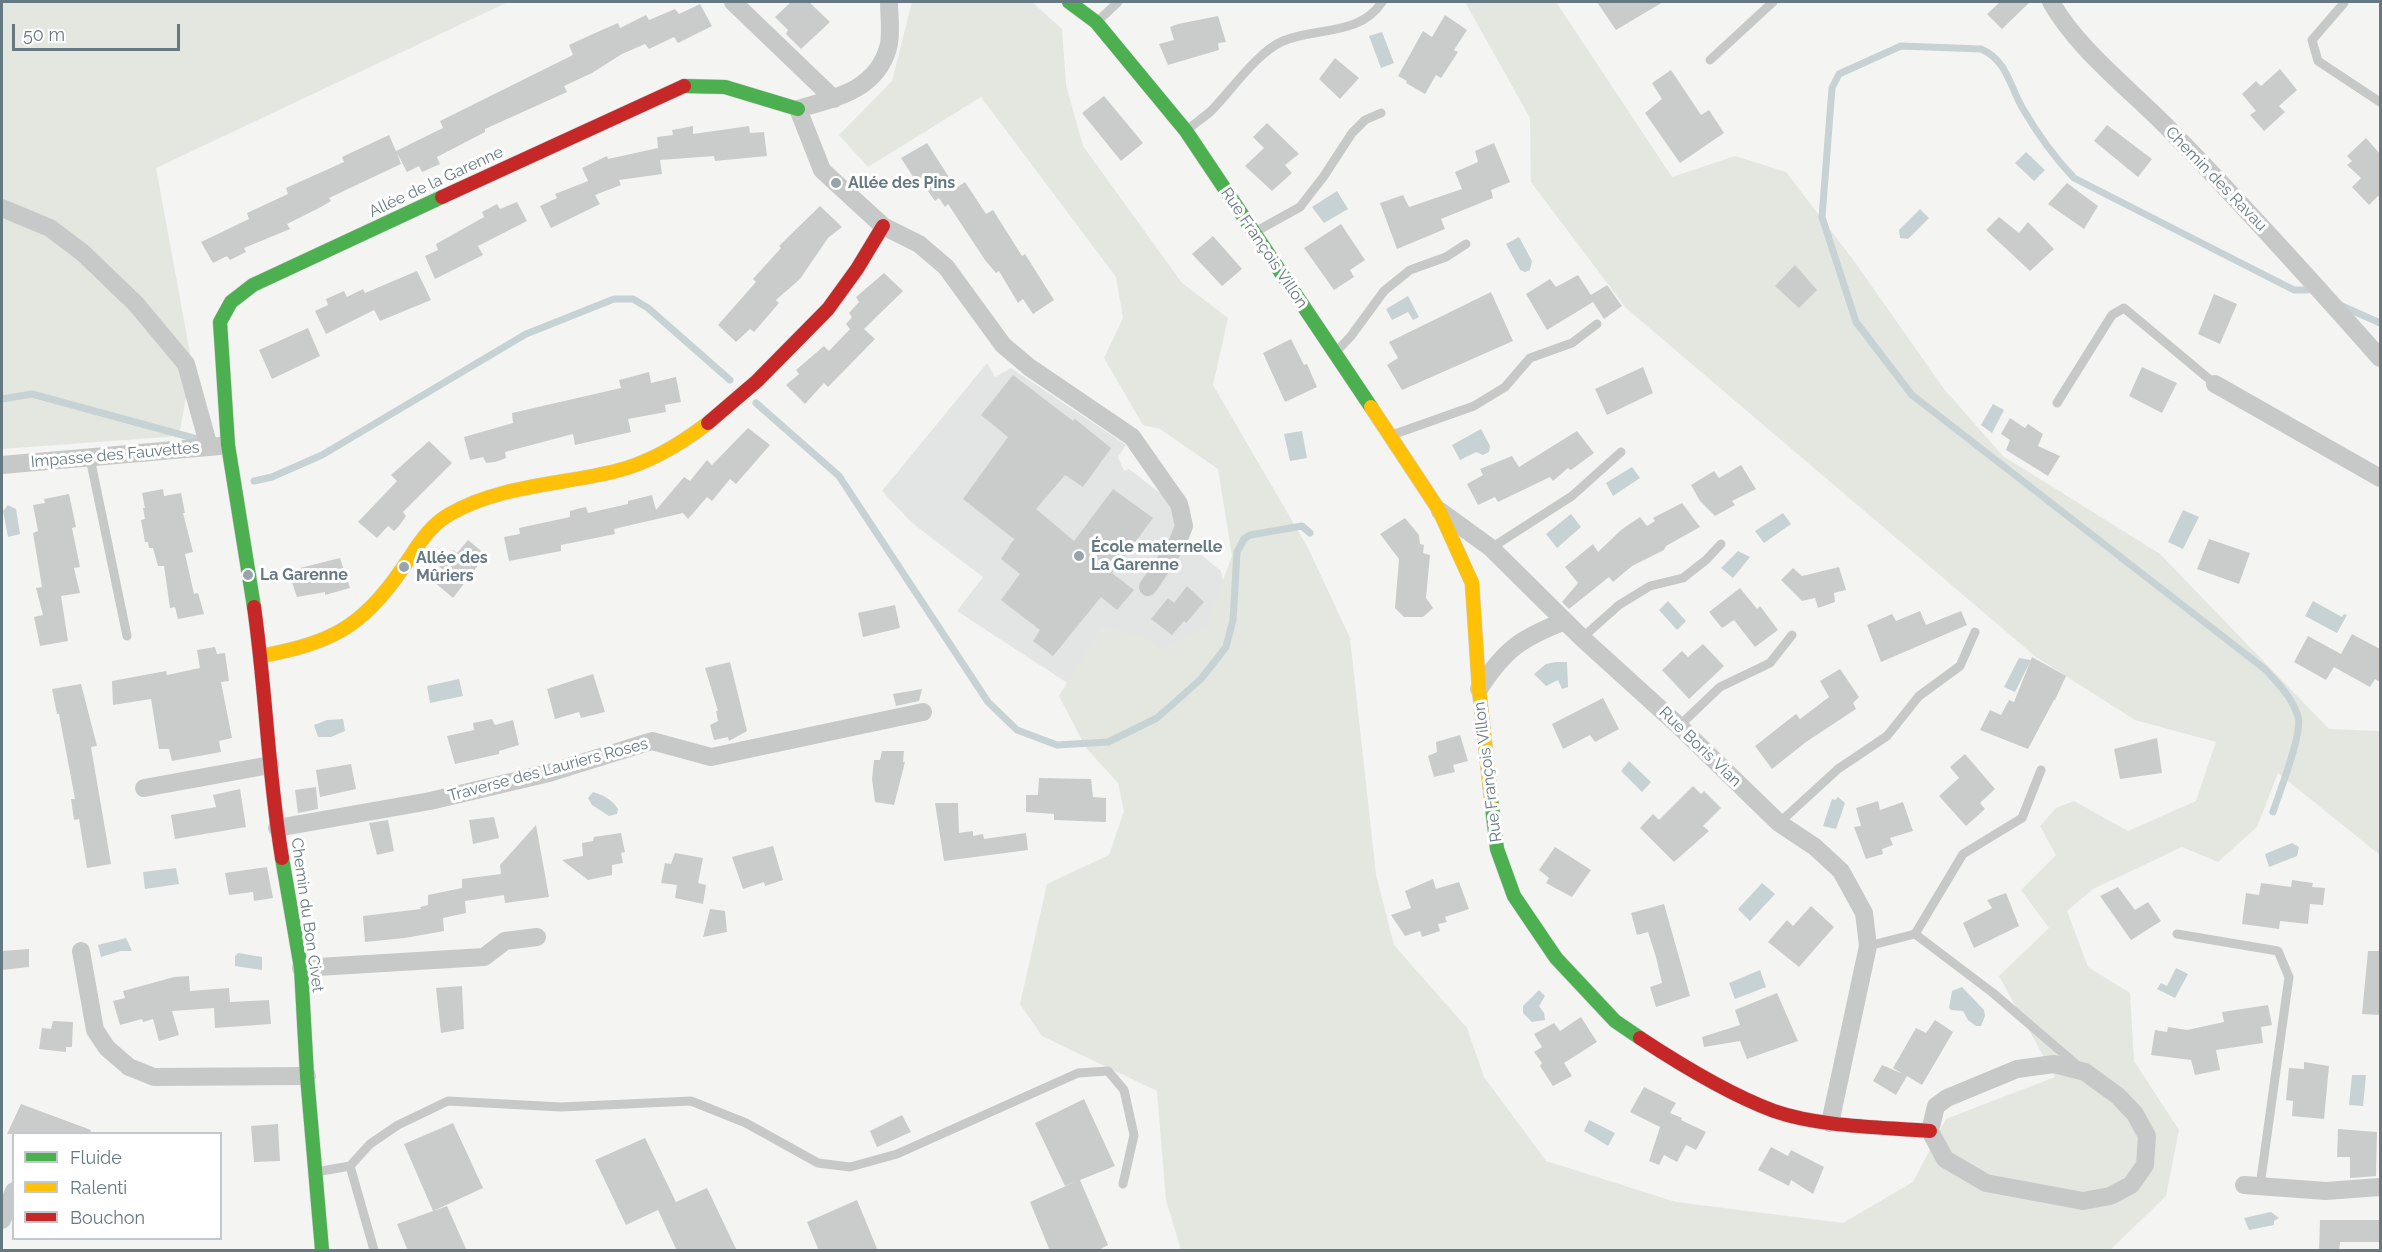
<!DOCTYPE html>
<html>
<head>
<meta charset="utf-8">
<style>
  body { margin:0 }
  #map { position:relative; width:2382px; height:1252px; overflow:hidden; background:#f4f4f3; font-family:Raleway,sans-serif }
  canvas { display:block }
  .frame { position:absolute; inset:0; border:3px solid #657982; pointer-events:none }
  .legend { position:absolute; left:12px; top:1132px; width:210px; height:108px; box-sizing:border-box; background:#fff; border:2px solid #c1c9cd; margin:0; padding:8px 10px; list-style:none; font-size:18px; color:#657982 }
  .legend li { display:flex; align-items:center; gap:12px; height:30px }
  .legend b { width:30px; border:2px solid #c1c9cd }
  .scale { position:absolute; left:12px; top:24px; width:168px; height:27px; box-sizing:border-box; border:3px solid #657982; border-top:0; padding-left:8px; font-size:18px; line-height:21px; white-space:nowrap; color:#657982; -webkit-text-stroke:4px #fff; paint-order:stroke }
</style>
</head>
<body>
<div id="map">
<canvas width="2382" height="1252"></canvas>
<div class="frame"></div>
<ul class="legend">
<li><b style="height:8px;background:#4caf50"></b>Fluide</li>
<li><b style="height:8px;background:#ffc107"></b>Ralenti</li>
<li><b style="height:8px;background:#c62828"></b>Bouchon</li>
</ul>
<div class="scale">50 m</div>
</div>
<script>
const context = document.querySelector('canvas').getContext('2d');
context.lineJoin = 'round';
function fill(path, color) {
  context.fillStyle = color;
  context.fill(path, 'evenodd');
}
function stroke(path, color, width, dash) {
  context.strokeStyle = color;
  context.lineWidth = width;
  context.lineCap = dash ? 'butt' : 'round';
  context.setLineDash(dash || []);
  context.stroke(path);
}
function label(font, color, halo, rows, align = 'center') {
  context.font = font + ' Raleway,sans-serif';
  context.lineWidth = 6;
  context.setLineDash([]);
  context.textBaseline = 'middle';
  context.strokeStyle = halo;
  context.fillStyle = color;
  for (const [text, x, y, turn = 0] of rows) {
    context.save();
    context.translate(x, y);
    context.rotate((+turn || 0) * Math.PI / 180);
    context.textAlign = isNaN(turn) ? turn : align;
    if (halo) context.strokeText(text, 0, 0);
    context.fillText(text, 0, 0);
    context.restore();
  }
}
fill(new Path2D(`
  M987 363 995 377 1011 368 1126 445 1118 457 1124 471 1129 469 1164 496 1174 486 1184 495 1190 508 1192 527 1185 542 1221 571 1229 615 1124 720 957 611 983 577 912 523 882 491Z`), '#e3e5e4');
fill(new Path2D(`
  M2 2H508L156 168 192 364 179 436 2 449Z
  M912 2H1032L1062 29 1066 85 1083 146 1182 283 1228 318 1213 385 1308 548 1350 638 1376 875 1394 945 1467 1028 1484 1077 1546 1161 1676 1202 1843 1223 1913 1182 1946 1119 2055 1077 1999 976 2049 928 2021 890 2056 855 2040 826 2056 808 2074 801 2128 831 2196 801 2216 742 2135 720 2036 657 1626 308 1531 182 1530 118 1465 2H1556L1672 177 1735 156 1786 172 1854 261 1944 389 2003 456 2160 554 2329 729 2380 731V855L2278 773 2257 827 2218 862 2182 847 2093 889 2067 911 2088 967 2130 993 2134 1061 2179 1130 2166 1196 2110 1250H1181L1166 1200 1157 1091 1042 1036 1020 1004 1047 884 1109 855 1124 811 1118 783 1086 748 1059 696 1101 627 1145 637 1161 650 1206 626 1232 556 1218 469 1160 429 1143 425 1104 358 1123 318 1116 277 981 97 868 167 839 135 892 81Z`), '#e4e6e0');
fill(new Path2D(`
  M1382 32 1394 63 1381 68 1369 36Z
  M2026 152 2045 170 2034 181 2015 163Z
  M1337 191 1348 209 1324 223 1312 207Z
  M1920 209 1929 218 1908 239 1900 238 1899 230Z
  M1519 237 1532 261 1530 270 1525 272 1520 270 1506 244Z
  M1408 296 1419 317 1413 320 1408 312 1392 320 1386 309Z
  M1993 404 2004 410 1992 433 1981 425Z
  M1481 429 1490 446 1489 452 1483 455 1476 452 1460 460 1452 445Z
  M1302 431 1307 458 1290 461 1284 434Z
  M1632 467 1640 478 1613 496 1606 483Z
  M8 505 16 509 20 534 8 537 3 511Z
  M2183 510 2199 517 2183 549 2168 542Z
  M1783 513 1791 524 1764 543 1755 531Z
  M1571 514 1581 527 1557 548 1546 534Z
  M1738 551 1750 557 1733 578 1721 568Z
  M1668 601 1686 621 1677 630 1659 610Z
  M2313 601 2342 617 2344 614 2347 615 2337 633 2305 616Z
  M2019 658 2031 660 2015 692 2004 687Z
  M1556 662H1567L1568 687 1562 689 1558 680 1546 686 1534 674 1546 664Z
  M459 679 463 696 430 703 427 686Z
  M343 719 345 731 331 737H318L314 725 327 720Z
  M1629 761 1651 782 1642 792 1621 771Z
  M593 792C604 795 612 800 618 809L617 814 609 816 592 805 588 798Z
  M1838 797 1845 803 1836 829 1823 826 1832 799 1835 800Z
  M2292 843 2299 847 2297 856 2269 867 2265 854Z
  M176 868 179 884 145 889 143 872Z
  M1762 883 1775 894 1750 921 1738 909Z
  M126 938 132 951H121L101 957 98 945Z
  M238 953 262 957V970L235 966V956Z
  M2176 968 2188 974 2175 998 2157 989 2161 983 2167 986Z
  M1760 970 1766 987 1735 999 1729 983Z
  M1962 987 1984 1010 1985 1016 1981 1026H1976L1968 1020 1963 1011 1951 1010 1949 1008 1952 991Z
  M1539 990 1545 996 1539 1006 1544 1013 1545 1020 1532 1022 1523 1013V1006Z
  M2352 1075H2366L2363 1106 2349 1105Z
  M1589 1120 1615 1133 1608 1146 1584 1131Z
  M2271 1212 2279 1218 2274 1221V1225L2249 1230 2244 1218Z`), '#c6d2d3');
stroke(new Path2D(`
  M2342 306 2380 323
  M2 399 32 394 197 439
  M756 403 839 476 988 702 1017 730 1057 745 1108 742 1157 718 1201 679 1226 647 1233 620 1237 552 1244 539 1250 535 1302 526 1310 533
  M254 481 272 477 322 455 526 334 614 299H633L648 308 730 380
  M2273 812C2279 793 2303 733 2298 717 2293 698 2279 685 2266 670L1912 395 1856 322 1822 217 1832 88 1839 74 1901 46 1981 49C2007 60 2010 87 2023 109 2037 133 2055 158 2074 178L2294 290H2307`), '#c6d2d3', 7);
fill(new Path2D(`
  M791 2H809L830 22 801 49 786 34 788 30 775 17Z
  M1597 2H1663L1616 30Z
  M2000 2H2030L2002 29 1987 14Z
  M700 4 712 26 678 43 674 37 649 49 645 44 622 54 592 73 564 86 567 92 485 129V132L437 157 440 164 422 172 419 166 407 172 397 153 401 164 329 198 331 201 321 207 287 224 290 229 244 248 246 252 230 260 227 256 213 263 201 242 249 219 247 213 288 194 286 188 344 162 342 157 389 135 396 151 443 128 440 121 573 55 569 45 593 34 618 23 620 28 646 15 649 20 675 9 679 14Z
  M1445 15 1467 30 1454 50 1458 52 1441 78 1436 75 1425 94 1406 83 1407 81 1398 76 1423 31 1432 37Z
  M1218 16 1226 42 1218 43 1219 50 1168 65 1159 44 1174 40 1170 27 1178 24Z
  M1335 58 1359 78 1340 99 1319 79Z
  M2280 69 2297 90 2279 106 2285 112 2264 131 2250 115 2256 111 2242 94 2256 81 2261 86Z
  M1671 70 1701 115 1709 110 1724 133 1680 163 1645 113 1662 99 1652 83Z
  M1104 96 1143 143 1121 161 1082 113Z
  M1267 123 1299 154 1285 165 1292 173 1272 191 1245 166 1264 148 1253 137Z
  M2107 125 2152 159 2138 177 2094 141Z
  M693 126V134L749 126 750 133 764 132 767 156 715 161 714 156 660 160 662 174 619 180 621 185 595 195 600 204 551 228 540 206 557 198 555 194 588 181 582 168 607 156 608 159 658 148 657 137 673 135 672 130Z
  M2366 138 2380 154V198L2378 196 2369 205 2352 187 2361 178 2347 165 2352 161 2347 156Z
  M927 143 956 188 965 182 986 214 993 210 1022 256 1025 254 1054 300 1033 314 1023 299 1018 303 999 271 996 273 985 260 948 204 945 207 939 198 935 201 925 187 921 189 901 158Z
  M1494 143 1510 182 1491 190 1493 198 1441 219 1445 229 1397 249 1380 203 1403 195 1409 207 1462 189 1455 172 1478 162 1475 151Z
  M2067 183 2098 206 2084 229 2048 204Z
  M517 202 527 221 478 246 483 255 435 279 425 256 438 250 436 244 484 217 482 212 497 204 500 209Z
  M820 206 842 227 828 238 800 279 776 300 779 303 754 332 750 329 736 342 718 325 756 282 753 279 781 248 779 246Z
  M1999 217 2019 233 2028 222 2054 249 2030 271 1986 230Z
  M1341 224 1365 260 1350 270 1354 277 1334 290 1304 248Z
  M1213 236 1242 269 1222 286 1192 254Z
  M1795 265 1817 290 1799 308 1775 286Z
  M417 271 431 300 380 321 374 310 326 334 315 311 328 305 326 299 344 291 347 297 363 289 365 293Z
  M884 273 903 291 864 329 875 339 828 387 824 383 805 404 786 385 799 374 796 370 824 346 829 351 850 329 846 324 852 317 849 313 859 302 856 297Z
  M1578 275 1591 295 1607 285 1622 306 1604 319 1593 302 1547 330 1526 294 1550 279 1556 287Z
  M1491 292 1513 341 1402 390 1387 365 1398 358 1389 342Z
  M2214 294 2237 304 2220 344 2198 334Z
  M308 328 320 356 272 379 259 350Z
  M1291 339 1304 365 1307 364 1317 387 1285 402 1263 353Z
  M1643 367 1653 393 1607 415 1595 389Z
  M2142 367 2177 383 2162 413 2129 396Z
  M649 372 651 383 676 377 681 402 665 405 666 412 628 419 631 432 575 445 573 434 505 452 506 458 495 462 486 463 483 457 470 460 464 437 513 423 512 413 621 388 619 380Z
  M1013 375 1073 421 1075 419 1111 448 1083 487 1065 475 1036 509 1074 541 1113 489 1153 518 1112 573 1134 590 1117 610 1101 597 1053 656 1033 641 1040 630 1001 600 1020 574 1001 559 1014 539 963 499 1008 437 981 415Z
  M2010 418 2025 428 2028 424 2043 434 2038 446 2060 456 2048 476 2006 450 2010 440 2001 434Z
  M748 428 770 445 736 484 730 479 712 501 707 497 688 519 683 513 614 529 615 534 561 545V551L509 561 504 537 520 534 519 528 570 517V511L577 509 586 507 588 513 628 504V501L652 495 656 510 684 477 690 481 707 460 712 465Z
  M1577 431 1594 453 1571 470 1568 468 1553 481 1550 477 1498 502 1495 497 1478 505 1467 484 1483 475 1480 469 1512 456 1519 467Z
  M429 441 452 463 403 512 406 516 399 526 394 531 388 526 377 538 358 522 397 481 391 475Z
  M1741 465 1756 489 1732 501 1735 505 1715 516 1700 501 1691 485 1714 471 1719 478Z
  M163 489 164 496 181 493 185 513H183L193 552 185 554 194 594 198 593 204 614 178 619 175 607 170 608 164 566H158L153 548H149L148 542H145L141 520 145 519 143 508H145L142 493Z
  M69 494 76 527 72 528 80 567 74 568 80 593 61 596 68 641 40 646 34 617 43 615 36 588 42 587 33 533 38 531 33 505 45 503 44 499Z
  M1682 503 1700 527 1666 546 1664 550 1632 566 1613 582 1609 577 1569 609 1562 602 1578 583 1565 567 1593 544 1598 552 1621 530 1640 517 1647 526 1655 521 1653 518Z
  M1405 518 1419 535 1420 544 1424 545 1423 553 1430 555 1426 598 1433 608 1423 617H1404L1395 608 1399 559 1380 534Z
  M2209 539 2250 553 2239 584 2197 569Z
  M468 540 486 555 453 598 433 581 443 570 439 566 453 550 457 553Z
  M340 558 350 588 325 595V592L297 597 288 571Z
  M1839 567 1846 590 1834 593 1835 602 1818 608 1815 598 1802 601 1781 580 1793 568 1802 576Z
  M1187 586 1204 602 1186 623 1184 621 1172 635 1151 619 1168 598 1174 603Z
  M1740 588 1757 609 1760 606 1778 630 1755 647 1734 620 1722 628 1709 612Z
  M895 605 900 628 863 637 858 613Z
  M1920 611 1926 625 1961 611 1967 625 1881 662 1867 625 1892 614 1896 621Z
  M2352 634 2380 649V682L2375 679 2370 687 2334 667 2326 680 2294 662 2308 636 2341 654Z
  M1703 644 1724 666 1689 699 1662 670 1682 651 1688 657Z
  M215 647 217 654 225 653 229 681 221 682 232 738 219 741 221 752 172 761 169 749H159L151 699 113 705 112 681 166 671 167 675 200 668 197 650Z
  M2032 657 2066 676 2055 700H2054L2028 749 1980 730 1990 710 2001 715 2009 700 2014 702Z
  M730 662 747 731 729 741 728 737 714 740 710 725 718 721 716 711H718L705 668Z
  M1840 669 1859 697 1853 703 1856 709 1806 742 1772 769 1755 746 1796 714 1800 719 1829 697 1820 681Z
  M593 674 605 712 581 718 579 712 555 719 547 689Z
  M81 684 97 746 91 747 111 864 87 868 79 819 74 820 71 799H75L59 714H57L52 689Z
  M922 689 919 701 896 706 893 694Z
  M1603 698 1619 729 1595 742 1590 735 1563 749 1552 724Z
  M492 719 495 725 513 720 519 745 499 751V754L455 764 447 736 474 730 473 723Z
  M1460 735 1468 761 1453 765 1455 772 1434 777 1428 756 1437 752 1436 742Z
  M2157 738 2162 773 2120 779 2114 749Z
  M882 751H904L903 762H905L894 805 875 802 872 779 874 760H880Z
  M1965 754 1995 789 1980 803 1985 809 1966 826 1939 796 1959 778 1950 767Z
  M351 764 356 789 320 797 316 770Z
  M1039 778 1091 779 1093 797 1106 798V822L1054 820V814L1026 812V795H1038Z
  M1693 786 1701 794 1704 791 1721 808 1703 826 1709 831 1674 862 1640 828 1653 814 1659 820Z
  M316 787 318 809 298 813 295 790Z
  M240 789 246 827 175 839 171 815 216 807 213 795Z
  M1878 801 1880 810 1903 802 1913 831 1890 838 1893 845 1882 849 1883 854 1866 859 1854 827 1861 826 1856 808Z
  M935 803H958L959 833 973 831V836L983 834 984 839 1026 833 1028 850 944 861Z
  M494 817 499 838 473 844 469 820Z
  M388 820 394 851 377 855 369 823Z
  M536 825 549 897 505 903 504 895 465 901 466 913 443 918 444 931 405 938 365 942 363 916 421 909 420 907 428 905V895L462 888V879L501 874 500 865Z
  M621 833 625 852 621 853 623 863 612 865V875L588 880 562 860 583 856 582 843 593 841 594 837Z
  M773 846 783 880 765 886 764 882 743 889 732 857Z
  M1555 847 1591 870 1572 897 1546 883 1549 878 1539 870Z
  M675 853 703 858 698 883 706 885 703 904 675 898 677 885 661 883 665 863 671 864Z
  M267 867 273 898 254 901 253 892 229 895 225 873Z
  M1433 879 1436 889 1459 882 1469 909 1445 917 1447 922 1438 924 1440 931 1422 937 1420 931 1405 936 1391 915 1411 908 1405 891Z
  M2292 880 2313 883 2312 887 2325 888 2323 905 2310 904 2308 924 2280 921 2279 929 2242 924 2246 893 2259 895 2261 883 2291 887Z
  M2118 887 2135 910 2148 902 2161 921 2131 940 2100 896Z
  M2006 893 2019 926 1974 948 1963 923 1992 908 1987 900Z
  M1664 904 1690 996 1656 1007 1650 987 1662 983 1656 957 1648 932 1637 935 1631 913Z
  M1811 906 1834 927 1799 967 1768 942 1787 920 1793 926Z
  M710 909 725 911 727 932 703 937Z
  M29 949V967L2 970V951Z
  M2368 951H2380V1015L2362 1014Z
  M189 976 190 991 229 988 230 1002 269 1000 271 1024 215 1028 214 1008 172 1011 179 1035 159 1041 153 1019 143 1022 142 1019 120 1025 113 1001 125 998 123 991 174 977Z
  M462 986 464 1029 441 1033 436 988Z
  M1777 993 1798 1041 1747 1059 1740 1041 1704 1047 1702 1037 1740 1025 1735 1010Z
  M2268 1005 2272 1025 2261 1027 2263 1043 2216 1050 2220 1070 2195 1075 2191 1060 2151 1055 2155 1030 2167 1032 2168 1027 2187 1030 2224 1022 2222 1012Z
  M1581 1017 1597 1042 1564 1063 1572 1076 1553 1086 1540 1066 1542 1063 1534 1052 1542 1047 1534 1034 1554 1023 1560 1031Z
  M1935 1020 1953 1032 1922 1085 1907 1076 1896 1095 1873 1081 1882 1065 1903 1074 1893 1068 1916 1028 1926 1033Z
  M53 1021 73 1022 72 1047H66V1052L39 1049 42 1028 51 1029Z
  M2304 1062 2329 1066 2324 1119 2292 1116 2293 1101 2286 1100 2289 1068 2304 1069Z
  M1644 1087 1676 1103 1670 1113 1682 1118 1681 1120 1706 1132 1696 1150 1686 1145 1677 1162 1664 1155 1659 1165 1649 1161 1660 1127 1630 1112Z
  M1084 1099 1115 1166 1080 1180 1108 1245 1097 1251H1050L1030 1202 1077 1181 1065 1186 1035 1123Z
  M21 1104 91 1130 90 1134H7Z
  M902 1115 911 1132 877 1147 870 1131Z
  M453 1123 483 1188 433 1211 404 1144Z
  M278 1124 280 1161 254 1162 251 1126Z
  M2338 1129 2377 1132 2376 1176 2350 1178V1157H2337Z
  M645 1138 676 1202 707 1188 737 1251H677L658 1210 626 1225 595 1160Z
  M1771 1147 1788 1156 1791 1150 1824 1167 1813 1194 1791 1180 1789 1186 1758 1170Z
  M857 1200 878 1251H819L807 1222Z
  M447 1206 467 1251H408L397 1224Z
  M2320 1220H2380V1242H2340L2339 1251H2319Z`), '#cacccc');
const fast = new Path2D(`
  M1069 2 1096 22 1186 131 1371 407
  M684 86 725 87 798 109
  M254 607 228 445 220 322 231 302 253 285 442 197
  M1491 798 1497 849 1514 896 1556 958 1615 1021 1640 1038
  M282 858 301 968 307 1076 322 1250`);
const slow = new Path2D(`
  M1371 407 1439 510 1472 583 1479 689 1491 798
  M261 656C330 643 362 628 402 569 416 549 428 526 450 514 500 485 561 485 616 471 649 463 682 443 708 423`);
const jam = new Path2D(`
  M442 197 684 86
  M708 423 757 381 828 309 857 269 883 226
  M254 607C266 690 268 775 282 858
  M1640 1038C1681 1065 1728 1094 1774 1111 1820 1127 1881 1127 1930 1131`);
stroke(fast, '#d0d1d1', 15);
stroke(slow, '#d0d1d1', 15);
stroke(jam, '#d0d1d1', 15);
stroke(new Path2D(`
  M2344 3 2312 40 2318 61 2380 102
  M1098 21 1118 2
  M1710 60 1773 2
  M1186 131C1194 124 1203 118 1211 111 1231 91 1257 52 1283 41 1316 27 1360 36 1382 2
  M1255 232 1300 207 1324 176 1352 133 1365 120 1381 113
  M1335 353 1351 336 1384 291 1410 270 1446 257 1466 244
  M2057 403 2112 315 2124 308 2215 384
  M1392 435 1474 406 1505 387 1530 358 1572 343 1597 324
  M90 458 127 636
  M1491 548 1572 496 1621 452
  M1582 638 1619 605 1650 586 1683 578 1706 560 1721 544
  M1679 726 1720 687 1770 663 1792 635
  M1779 823 1838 769 1887 736 1919 696 1960 666 1975 632
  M1915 934 1963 854 2022 818 2041 770
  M2177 934 2278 951 2289 977 2260 1186
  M1868 946 1915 934 1993 993 2078 1066
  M316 1172 350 1166
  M374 1250 350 1166 370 1144 398 1125 448 1101 561 1107 691 1101 746 1123 818 1163 850 1167 897 1154 1078 1073 1108 1071 1124 1090 1134 1135 1123 1184`), '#c7c9c8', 9);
stroke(new Path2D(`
  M733 2 834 99
  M889 2C889 15 892 35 888 48 876 90 836 98 798 109L822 170 836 183 883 226 919 244 946 267 1003 345 1029 367 1132 437 1179 504 1184 526 1177 544 1148 587
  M2051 2C2076 47 2127 87 2164 124 2239 200 2310 279 2380 358
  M2 208 50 228 83 253 136 304 186 364 209 447
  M2215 384 2380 478
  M2 465 220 446
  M1440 511 1491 548 1582 638 1679 726 1779 823 1815 847 1841 871 1864 913 1868 946 1830 1123
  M1479 689C1505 649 1521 638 1565 621
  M144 788 270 765
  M277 828 430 801 549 773 652 741 711 757 923 712
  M81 951 95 1030 107 1048 129 1067 154 1077 307 1076
  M301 968 484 957 505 941 537 937
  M2054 1064 2085 1072 2118 1096 2135 1114 2147 1136 2145 1165 2131 1185 2110 1196 2083 1201 1986 1183 1945 1159 1930 1131 1936 1106 1947 1098 2017 1069Z
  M2244 1185 2326 1191 2380 1187
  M2 1220 14 1191`), '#c7c9c8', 18);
stroke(fast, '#4caf50', 14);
stroke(slow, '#ffc107', 14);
stroke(jam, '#c62828', 14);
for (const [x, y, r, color] of [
  [836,183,6,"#97a4aa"],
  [1079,556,6,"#97a4aa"],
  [404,567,6,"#97a4aa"],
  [248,575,6,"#97a4aa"]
]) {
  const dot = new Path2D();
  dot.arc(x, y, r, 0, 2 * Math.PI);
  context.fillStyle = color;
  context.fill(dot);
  stroke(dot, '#fff', 2);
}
label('16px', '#657982', '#fff', [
  ["Chemin des Ravau",2216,179,46],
  ["Allée de la Garenne",436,182,-25],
  ["Rue François Villon",1264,248,56],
  ["Impasse des Fauvettes",115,455,-5],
  ["Rue Boris Vian",1700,747,44],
  ["Traverse des Lauriers Roses",548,770,-15],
  ["Rue François Villon",1488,772,-97],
  ["Chemin du Bon Civet",307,915,82]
]);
label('bold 16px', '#657982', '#fff', [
  ["Allée des Pins",848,183],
  ["École maternelle",1091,547],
  ["La Garenne",1091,565],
  ["Allée des",416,558],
  ["Mûriers",416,576],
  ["La Garenne",260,575]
], 'left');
</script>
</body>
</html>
